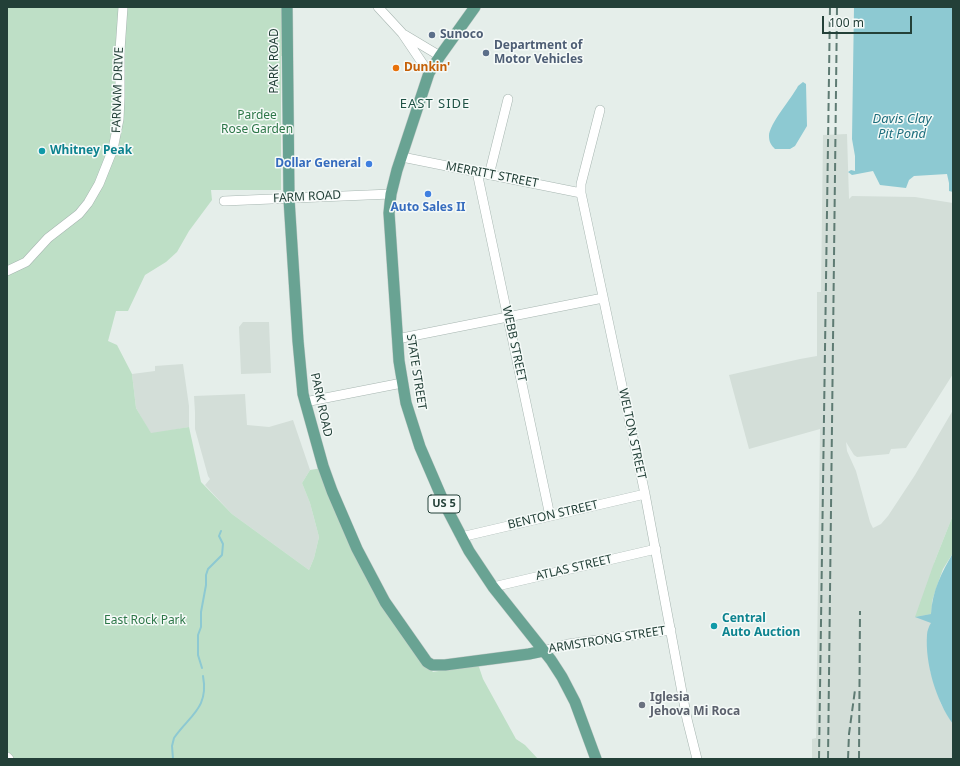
<!DOCTYPE html>
<html>
<head>
<meta charset="utf-8">
<style>
  body { margin:0 }
  #map { position:relative; width:960px; height:766px; overflow:hidden; background:#e5eeea; font-family:"Noto Sans",sans-serif }
  canvas { display:block }
  .frame { position:absolute; inset:0; border:8px solid #234038; pointer-events:none }
  .scale { position:absolute; left:822px; top:16px; width:90px; height:18px; box-sizing:border-box; border:2px solid #234038; border-top:0; padding-left:5px; font-size:12px; line-height:14px; white-space:nowrap; color:#234038; -webkit-text-stroke:3px #f5faf8; paint-order:stroke }
</style>
</head>
<body>
<div id="map">
<canvas width="960" height="766"></canvas>
<div class="frame"></div>
<div class="scale">100 m</div>
</div>
<script>
const context = document.querySelector('canvas').getContext('2d');
context.lineJoin = 'round';
function fill(path, color) {
  context.fillStyle = color;
  context.fill(path, 'evenodd');
}
function stroke(path, color, width, dash) {
  context.strokeStyle = color;
  context.lineWidth = width;
  context.lineCap = dash ? 'butt' : 'round';
  context.setLineDash(dash || []);
  context.stroke(path);
}
function label(font, color, halo, rows, align = 'center') {
  context.font = font + ' "Noto Sans",sans-serif';
  context.lineWidth = 3;
  context.setLineDash([]);
  context.textBaseline = 'middle';
  context.strokeStyle = halo;
  context.fillStyle = color;
  for (const [text, x, y, turn = 0] of rows) {
    context.save();
    context.translate(x, y);
    context.rotate((+turn || 0) * Math.PI / 180);
    context.textAlign = isNaN(turn) ? turn : align;
    if (halo) context.strokeText(text, 0, 0);
    context.fillText(text, 0, 0);
    context.restore();
  }
}
fill(new Path2D(`
  M847 134 849 199 852 196 915 197 953 203V374L906 448 891 449 889 454 857 457 854 455 846 442 847 451 856 471 870 522 873 528 881 524 888 516 915 475 953 410V515L934 563 930 670 941 704 953 724V759H812V739L816 738 820 429 749 449 729 375 800 359 817 356V292H821L823 135Z
  M243 322H269L271 373 241 374 239 327Z
  M183 364 189 406V427L151 434 136 408 132 374 155 371V366Z
  M245 394 247 425 269 427 293 420 310 470 302 483 310 503 319 537 314 558 309 570 232 514 205 485 210 479 208 476 195 429V412L194 396Z`), '#d3ded8');
fill(new Path2D(`
  M7 7H283L284 56H281V190H211L212 200 189 231 177 252 166 262 145 275 128 311H116L108 341 117 345 132 374 136 408 151 433 189 427 201 482 232 514 309 570 314 558 319 537 310 503 302 483 310 470 322 468 413 650 433 672 478 664 483 679 516 739 525 745 538 759H7Z
  M953 515V553L943 569 938 583 932 601 931 614 915 617 934 563Z`), '#bedfc6');
fill(new Path2D(`
  M854 7H953V192L949 191V183L947 174 914 176 909 180 906 188 880 185 873 171 852 175 848 172 851 170 855 171V156L852 139Z
  M803 82 806 84 807 126 795 146 790 149H775C771 145 769 142 769 136 769 124 792 98 798 86Z
  M953 553V724C936 701 925 663 927 635 927 631 929 626 931 623L915 617 931 614C932 591 942 572 953 553Z`), '#8dc9d2');
stroke(new Path2D(`
  M202 668 198 655V635L201 627V612L206 585V575L208 569 222 555 223 544 219 536 221 531
  M173 759 172 746 174 738C190 715 209 708 203 676`), '#8dc9d2', 2);
const minor = new Path2D(`
  M378 7 402 33 429 73
  M405 35 440 56
  M600 110 581 184V193L645 494 687 719 697 759
  M402 157 581 193
  M477 172 550 516
  M489 175 508 99
  M224 201 391 194
  M7 271 26 262 48 238 79 214 88 203 99 184 113 149 119 119 120 97V50L123 7
  M397 339 603 298
  M305 402 402 383
  M461 537 645 494
  M493 587 656 549
  M543 651 568 644 671 630
  M7 757 9 759`);
const major = new Path2D(`
  M287 7 289 199 298 341 303 394 323 466 332 491 357 549 385 602 427 662 432 665H445L529 654 543 651
  M475 7 440 56 429 73 397 170 391 194 389 213 399 361 406 403 420 447 445 505 469 551 493 587 551 660 562 677 575 702 596 759`);
stroke(minor, '#a7b6b1', 10);
stroke(major, '#c1cac7', 12);
stroke(minor, '#fff', 9);
stroke(major, '#69a393', 11);
stroke(new Path2D(`
  M819 759 830 7
  M828 759 837 7
  M848 759 849 734 855 690
  M859 759 860 611`), '#5e7b73', 2, [8, 4]);
for (const [x, y, r, color] of [
  [432,35,4,"#5c6f8a"],
  [486,53,4,"#5c6f8a"],
  [396,68,4,"#e8710a"],
  [42,151,4,"#0f9aa8"],
  [369,164,4,"#3f7fe0"],
  [428,194,4,"#3f7fe0"],
  [714,626,4,"#0f9aa8"],
  [642,705,4,"#6b7280"]
]) {
  const dot = new Path2D();
  dot.arc(x, y, r, 0, 2 * Math.PI);
  context.fillStyle = color;
  context.fill(dot);
  stroke(dot, '#f5faf8', 1.5);
}
for (const [x, y, w] of [
  [444,504,32]
]) {
  const box = new Path2D();
  box.roundRect(x - w / 2, y - 9, w, 18, 3);
  context.fillStyle = '#f5faf8';
  context.fill(box);
  stroke(box, '#234038', 1);
}
label('bold 11px', '#234038', null, [
  ["US 5",444,504]
]);
label('bold 12px', '#4e5e75', '#f5faf8', [
  ["Sunoco",440,35],
  ["Department of",494,46],
  ["Motor Vehicles",494,60]
], 'left');
label('12px', '#234038', '#f5faf8', [
  ["PARK ROAD",275,61,-90],
  ["FARNAM DRIVE",118,90,-88],
  ["MERRITT STREET",492,175,11],
  ["FARM ROAD",307,197,-3],
  ["WEBB STREET",514,344,78],
  ["STATE STREET",416,372,81],
  ["PARK ROAD",321,405,78],
  ["WELTON STREET",632,434,78],
  ["BENTON STREET",553,515,-13],
  ["ATLAS STREET",574,568,-13],
  ["ARMSTRONG STREET",607,640,-9]
]);
label('bold 12px', '#c56008', '#f5faf8', [
  ["Dunkin'",404,68]
], 'left');
label('12px', '#2d7748', '#f5faf8', [
  ["Pardee",257,116],
  ["Rose Garden",257,130],
  ["East Rock Park",145,621]
]);
label('bold 12px', '#0d838f', '#f5faf8', [
  ["Whitney Peak",50,151],
  ["Central",722,619],
  ["Auto Auction",722,633]
], 'left');
label('bold 12px', '#366cbe', '#f5faf8', [
  ["Dollar General",361,164],
  ["Auto Sales II",428,208,"center"]
], 'right');
label('bold 12px', '#5b616d', '#f5faf8', [
  ["Iglesia",650,698],
  ["Jehova Mi Roca",650,712]
], 'left');
context.letterSpacing = '1px';
label('13px', '#1f5245', '#f5faf8', [
  ["EAST SIDE",435,104]
]);
context.letterSpacing = '0px';
label('italic 13px', '#1d6e7d', '#f5faf8', [
  ["Davis Clay",902,119],
  ["Pit Pond",902,134]
]);
</script>
</body>
</html>
